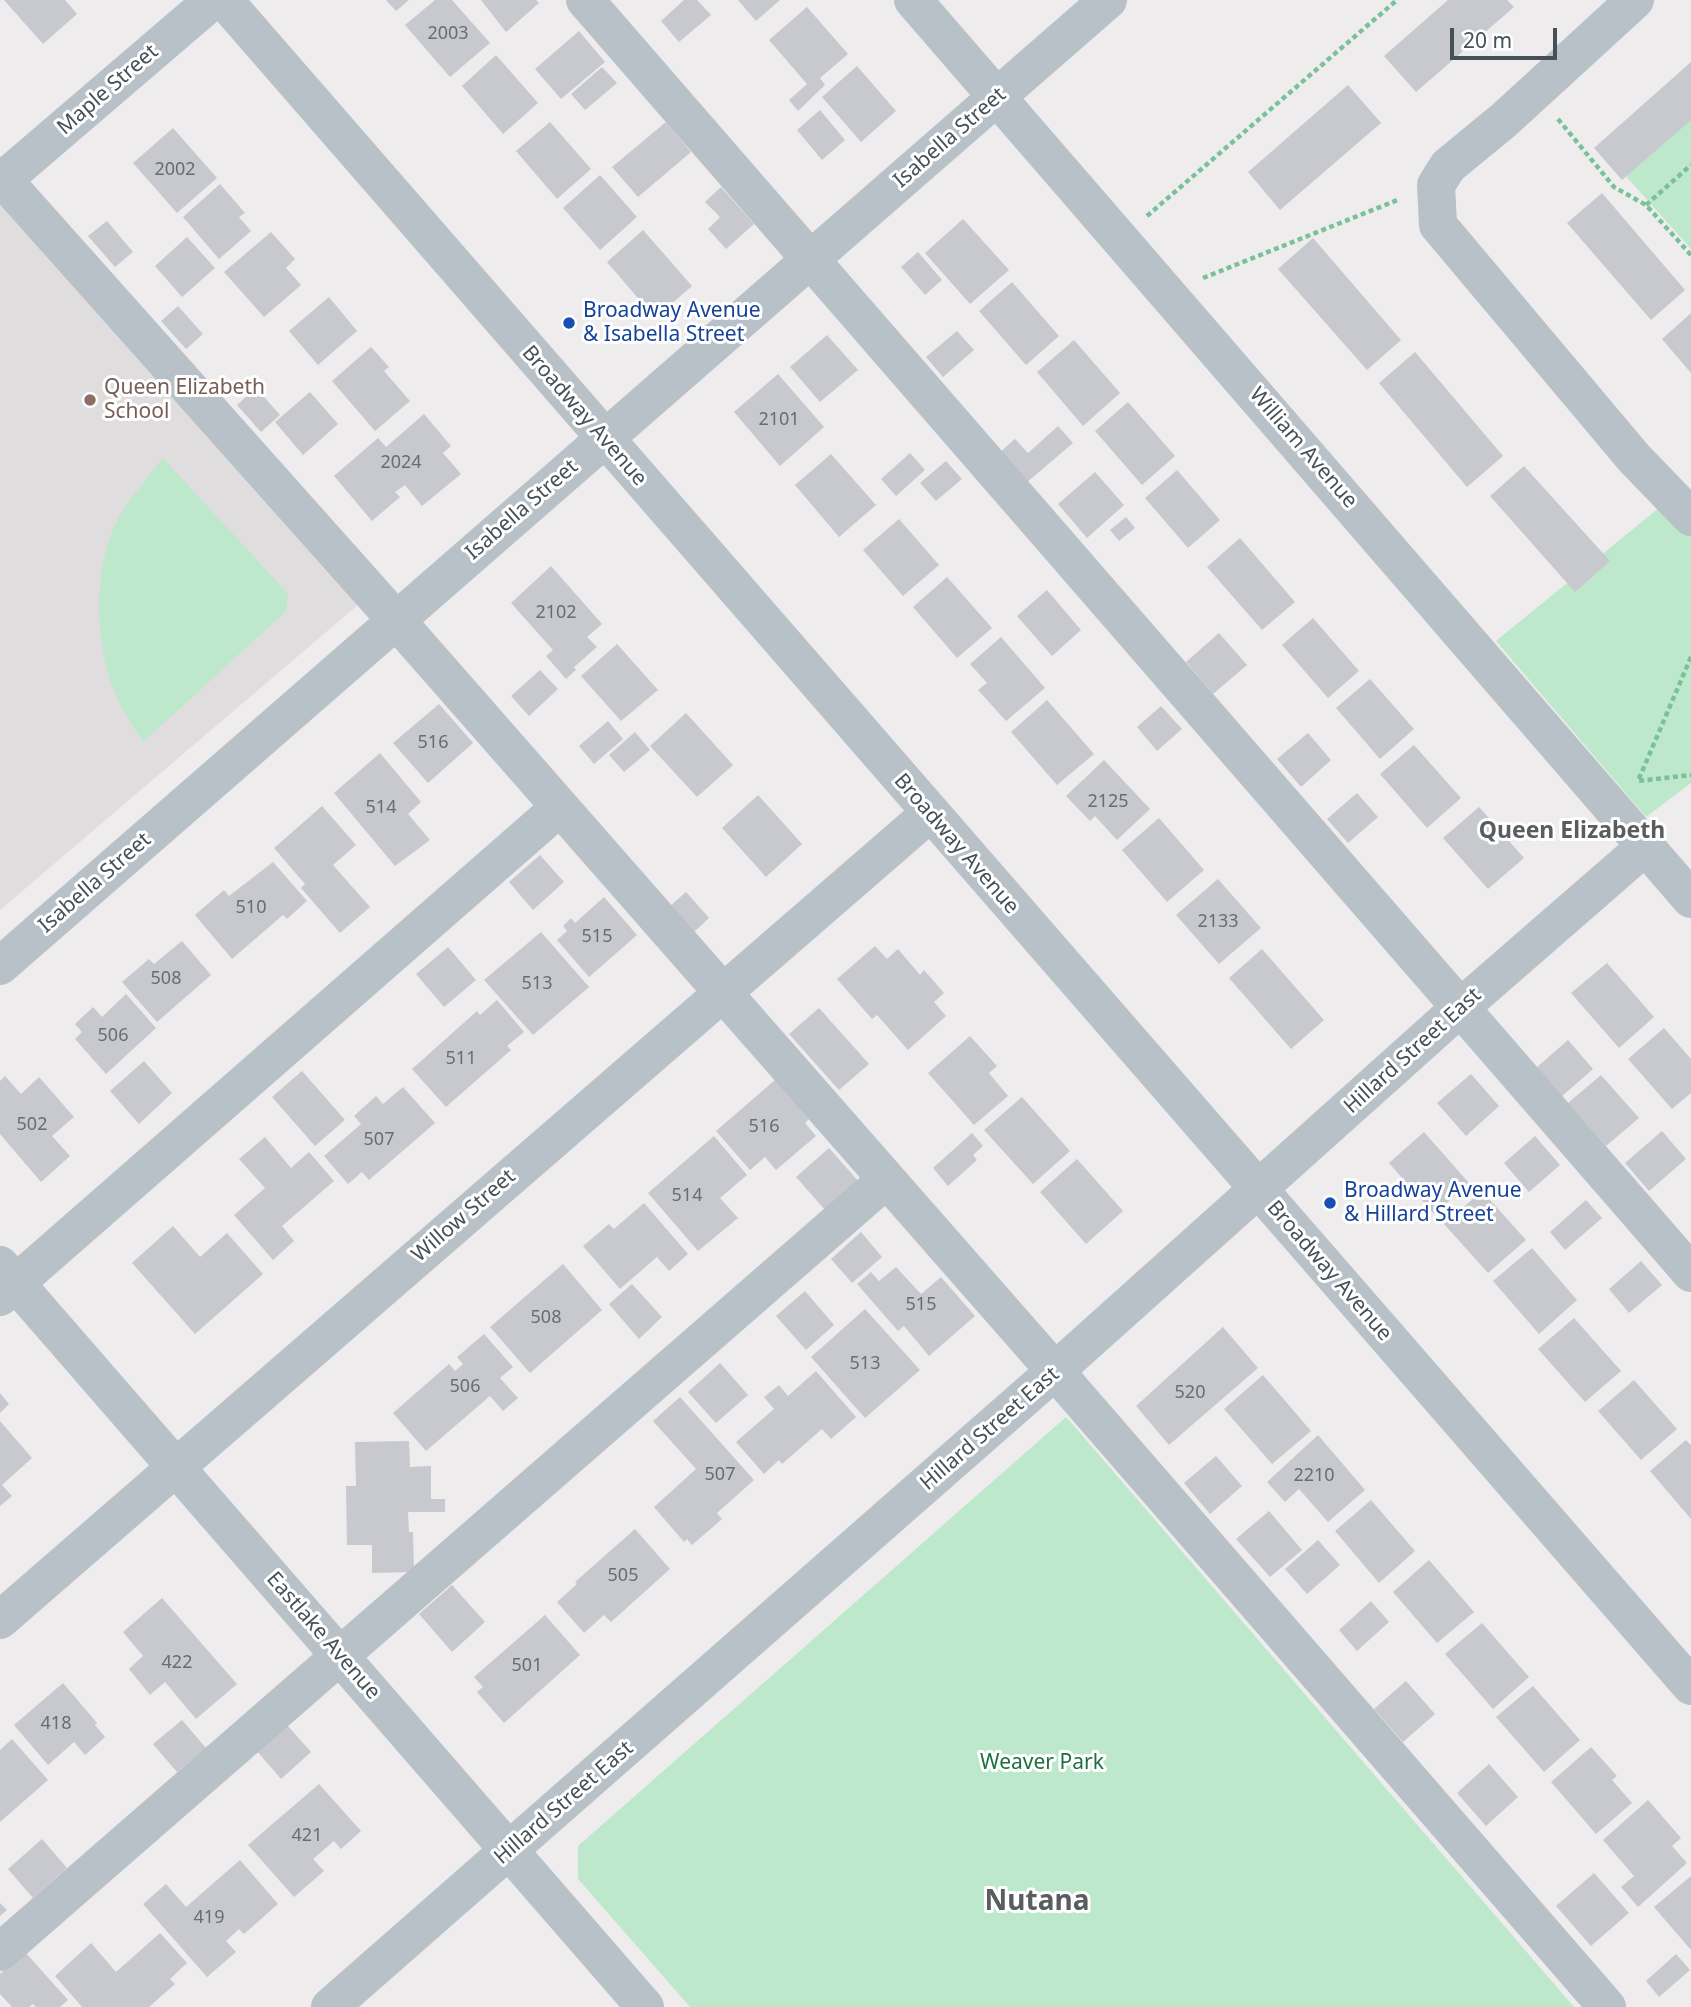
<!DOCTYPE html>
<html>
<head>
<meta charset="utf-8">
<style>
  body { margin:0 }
  #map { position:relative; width:1691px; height:2007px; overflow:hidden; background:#eeecec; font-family:"Noto Sans",sans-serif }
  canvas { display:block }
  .scale { position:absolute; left:1450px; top:28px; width:107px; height:32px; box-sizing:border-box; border:4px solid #465057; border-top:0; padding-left:9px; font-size:21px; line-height:24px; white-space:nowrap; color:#465057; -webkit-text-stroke:5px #fff; paint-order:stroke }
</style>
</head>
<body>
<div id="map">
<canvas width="1691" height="2007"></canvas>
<div class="scale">20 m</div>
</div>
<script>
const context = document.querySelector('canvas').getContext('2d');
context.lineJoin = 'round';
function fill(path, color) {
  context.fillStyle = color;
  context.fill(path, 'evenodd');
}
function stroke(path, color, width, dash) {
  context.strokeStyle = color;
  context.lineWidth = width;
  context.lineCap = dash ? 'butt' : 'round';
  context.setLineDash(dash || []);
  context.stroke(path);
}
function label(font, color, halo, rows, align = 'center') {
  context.font = font + ' "Noto Sans",sans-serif';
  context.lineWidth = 6;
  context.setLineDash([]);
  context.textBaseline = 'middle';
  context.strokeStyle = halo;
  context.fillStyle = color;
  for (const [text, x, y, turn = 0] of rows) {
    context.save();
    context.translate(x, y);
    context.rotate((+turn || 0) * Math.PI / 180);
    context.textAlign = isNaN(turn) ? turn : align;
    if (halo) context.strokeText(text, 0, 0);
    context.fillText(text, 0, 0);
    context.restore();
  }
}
fill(new Path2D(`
  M0 196 359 604 0 910Z`), '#dfdddd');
fill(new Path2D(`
  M1691 117V249L1625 175Z
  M163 458 288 594 286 611 143 742C135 728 125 715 118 700 95 649 92 573 116 523 127 500 148 478 163 458Z
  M1666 502 1691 508V783L1646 817 1496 641Z
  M1066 1417 1081 1434 1574 2007H690L578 1879V1846Z`), '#bde8cb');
fill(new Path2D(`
  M4 0H65L77 14 43 44Z
  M386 0H409L396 11Z
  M435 0H452L490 43 450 77 405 25Z
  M481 0H536L539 3 506 32Z
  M684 0H697L711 15 679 42 661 21Z
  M738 0H780L756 21Z
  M1448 0H1507L1514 7 1416 92 1384 56Z
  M807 7 848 54 820 78 825 85 798 111 789 100 807 84 769 40Z
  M579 31 605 62 561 99 535 69Z
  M496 55 538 103 503 134 462 86Z
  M1691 62V120L1622 180 1594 148Z
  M857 66 896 111 861 142 822 97Z
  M602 67 617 83 585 110 571 94Z
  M1348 85 1381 123 1280 210 1248 172Z
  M820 110 845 140 822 160 797 130Z
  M550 122 591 169 557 199 516 151Z
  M666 122 691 152 638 197 612 167Z
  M173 128 217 178 177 213 133 163Z
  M600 175 637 217 600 250 563 208Z
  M220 184 245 213 239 217 251 231 219 259 183 217Z
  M721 187 754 224 726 249 708 229 720 217 705 202Z
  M1602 193 1685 290 1651 320 1567 223Z
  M963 219 1009 270 970 304 925 253Z
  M107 221 133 252 115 267 88 236Z
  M643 230 692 286 655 318 607 262Z
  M271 232 295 259 286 268 301 285 264 317 224 272Z
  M187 237 215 268 182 297 155 266Z
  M1313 238 1401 340 1367 370 1278 269Z
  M918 252 942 280 925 295 901 267Z
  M1012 282 1059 336 1026 365 979 311Z
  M329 297 357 331 318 365 289 331Z
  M178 306 203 334 186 349 161 321Z
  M1691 313V373L1662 339Z
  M957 331 974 350 943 377 926 357Z
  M827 335 858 370 820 402 790 367Z
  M1074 340 1120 393 1083 426 1037 372Z
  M371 347 389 367 384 371 410 401 375 431 332 381Z
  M1415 352 1503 456 1467 487 1379 383Z
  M778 374 824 427 780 466 734 412Z
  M256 388 280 415 261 432 237 405Z
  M310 392 338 424 303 455 275 422Z
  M1128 402 1175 456 1142 485 1095 431Z
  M424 414 451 446 443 453 461 474 422 506 405 485 395 492 400 497 372 521 334 476 378 438 386 447Z
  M1058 426 1073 443 1025 484 998 454 1015 439 1028 453Z
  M910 453 925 470 896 496 881 479Z
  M831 454 876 505 839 537 795 485Z
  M946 461 962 479 936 501 920 483Z
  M1524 466 1610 561 1575 592 1490 496Z
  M1177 470 1220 520 1188 548 1145 498Z
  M1095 472 1124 505 1087 538 1058 504Z
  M1126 517 1135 528 1119 541 1110 530Z
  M899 519 939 565 903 596 863 550Z
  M1240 538 1295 602 1262 630 1207 567Z
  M551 566 602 624 587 637 597 647 574 667 576 670 566 679 546 656 553 650 511 603Z
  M947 577 992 628 957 658 913 607Z
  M1047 590 1081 630 1052 656 1017 616Z
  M1313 618 1359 671 1328 698 1282 645Z
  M1219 633 1247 665 1213 694 1186 662Z
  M1001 637 1045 688 1006 721 978 690 987 683 970 664Z
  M617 644 658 690 621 721 581 676Z
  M540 670 558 689 529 716 511 696Z
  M1370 679 1414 729 1380 759 1336 708Z
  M1047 700 1094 754 1057 785 1011 732Z
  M439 704 473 743 428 783 393 743Z
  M1161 706 1182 729 1157 751 1137 727Z
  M686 713 733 765 697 797 650 746Z
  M608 721 623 739 594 764 579 746Z
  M635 732 650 750 624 772 609 755Z
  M1308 733 1331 760 1301 787 1277 759Z
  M1414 745 1461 798 1427 828 1380 774Z
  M380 753 421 802 408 814 430 840 395 866 334 793Z
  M1104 760 1150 809 1117 840 1095 816 1090 821 1066 796Z
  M1357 793 1378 817 1348 843 1327 819Z
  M758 795 802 844 766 877 722 828Z
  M322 806 356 845 333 865 370 907 340 933 301 888 305 884 274 848Z
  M1479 807 1524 858 1488 889 1443 838Z
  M1159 818 1204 870 1167 902 1122 850Z
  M540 855 564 882 533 910 509 882Z
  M273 862 307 901 287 919 283 915 232 959 195 915 224 890 229 896Z
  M1218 879 1261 928 1219 964 1176 915Z
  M686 892 709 918 693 933 669 907Z
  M604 897 637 935 589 977 557 940 567 931 563 926 571 918 575 923Z
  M541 932 589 987 533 1035 484 980Z
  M182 941 211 975 157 1022 122 982 149 959 154 964Z
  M875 946 887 959 898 949 920 975 924 970 944 993 934 1002 946 1016 908 1050 877 1015 872 1019 837 979Z
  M448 947 476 980 444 1007 416 974Z
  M1262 949 1324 1020 1291 1049 1229 978Z
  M1607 963 1654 1017 1619 1048 1571 993Z
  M126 994 156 1028 106 1074 75 1039 82 1032 75 1024 93 1007 102 1017Z
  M497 1000 524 1032 507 1046 511 1050 446 1107 412 1069 477 1011 480 1015Z
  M819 1008 869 1064 839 1090 789 1034Z
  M1664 1028 1691 1059V1093L1672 1109 1628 1059Z
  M970 1036 997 1066 989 1073 1008 1096 974 1125 928 1073Z
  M1568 1040 1593 1069 1561 1097 1536 1068Z
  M144 1061 172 1093 139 1124 110 1091Z
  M302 1071 345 1120 315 1146 272 1097Z
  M1471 1074 1499 1106 1466 1136 1437 1103Z
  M1601 1075 1639 1118 1606 1146 1568 1103Z
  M5 1076 21 1094 39 1077 74 1117 52 1136 70 1156 41 1182 0 1134V1081Z
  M775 1080 809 1119 805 1123 816 1136 776 1170 765 1157 750 1170 716 1131Z
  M403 1087 435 1123 369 1180 362 1172 348 1184 324 1156 361 1124 354 1116 376 1096 383 1104Z
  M1022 1097 1070 1151 1033 1184 984 1130Z
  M1662 1131 1686 1159 1649 1191 1625 1163Z
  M1424 1132 1469 1183 1434 1214 1389 1163Z
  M972 1133 983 1146 973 1155 977 1160 948 1186 933 1168Z
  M714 1136 747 1175 720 1198 738 1218 698 1251 648 1193Z
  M1535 1136 1560 1165 1529 1192 1504 1163Z
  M265 1137 291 1168 309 1152 334 1181 282 1226 294 1241 273 1260 234 1215 265 1188 239 1159Z
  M829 1148 859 1182 826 1211 796 1177Z
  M1077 1159 1123 1211 1086 1244 1040 1192Z
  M1482 1191 1526 1240 1488 1273 1444 1224Z
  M1586 1200 1602 1218 1565 1250 1550 1232Z
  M644 1203 688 1254 669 1271 657 1257 620 1289 583 1246 609 1224 614 1229Z
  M173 1226 200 1257 227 1233 263 1274 195 1334 132 1263Z
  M861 1232 882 1257 852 1283 831 1259Z
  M1532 1248 1577 1300 1539 1334 1493 1281Z
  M1641 1261 1662 1285 1629 1313 1609 1289Z
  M563 1264 602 1310 530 1373 490 1327Z
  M896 1267 921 1294 941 1277 975 1316 929 1356 904 1326 898 1331 857 1284 871 1272 879 1281Z
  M632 1284 662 1317 639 1339 609 1304Z
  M805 1291 834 1325 806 1350 776 1316Z
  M865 1309 920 1370 865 1418 811 1357Z
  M1574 1318 1621 1371 1585 1402 1538 1349Z
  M1223 1327 1258 1368 1169 1445 1136 1406Z
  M484 1334 513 1367 500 1378 518 1398 503 1411 490 1396 426 1451 393 1413 449 1364 455 1371 463 1364 457 1357Z
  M720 1363 748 1395 716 1423 688 1392Z
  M816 1371 856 1417 831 1439 822 1429 782 1464 779 1460 764 1474 736 1442 774 1409 764 1397 779 1385 788 1396Z
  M1263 1375 1311 1431 1272 1464 1224 1409Z
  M1634 1380 1677 1429 1641 1460 1598 1411Z
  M0 1393 9 1404 0 1413Z
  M680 1397 754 1480 717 1513 722 1519 692 1545 687 1539 684 1542 654 1507 696 1469 653 1421Z
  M0 1421 32 1458 2 1485 12 1496 0 1506Z
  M1318 1435 1365 1490 1328 1522 1299 1489 1285 1502 1267 1482Z
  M1686 1440 1691 1445V1519L1650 1471Z
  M409 1441 410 1467 431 1466V1499H445V1512H408L409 1532H413L414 1572 372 1573V1545H347L346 1486H356L355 1442Z
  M1216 1456 1242 1486 1210 1514 1184 1483Z
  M1371 1500 1415 1551 1379 1583 1335 1531Z
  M1269 1511 1302 1550 1270 1577 1236 1539Z
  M635 1529 670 1569 611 1622 604 1615 584 1633 557 1602 577 1584 575 1582Z
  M1318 1540 1340 1565 1307 1594 1285 1569Z
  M1429 1560 1474 1612 1437 1643 1393 1592Z
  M452 1585 485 1622 452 1652 419 1614Z
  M162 1598 237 1684 196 1719 165 1682 150 1695 129 1669 143 1656 123 1632Z
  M1371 1601 1389 1622 1357 1651 1339 1630Z
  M545 1615 580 1655 504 1723 477 1692 483 1687 474 1677Z
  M1482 1623 1529 1677 1493 1709 1445 1654Z
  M1406 1681 1435 1714 1403 1742 1374 1709Z
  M63 1683 97 1723 95 1725 105 1737 85 1755 74 1742 48 1765 14 1725Z
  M1533 1686 1580 1740 1544 1772 1496 1717Z
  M182 1720 206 1748 177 1772 153 1744Z
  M287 1725 311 1752 281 1779 257 1751Z
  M12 1739 48 1780 0 1822V1750Z
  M1591 1747 1617 1776 1612 1780 1632 1803 1596 1834 1551 1782Z
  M1489 1764 1518 1797 1486 1826 1457 1793Z
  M319 1784 361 1831 341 1849 334 1841 313 1859 324 1871 294 1897 248 1845Z
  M1648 1800 1681 1838 1672 1846 1687 1863 1638 1907 1621 1887 1634 1876 1603 1840Z
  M42 1839 67 1868 33 1898 8 1869Z
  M240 1860 278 1904 244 1934 239 1929 226 1941 236 1952 207 1977 143 1904 166 1884 186 1907Z
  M1594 1873 1629 1913 1591 1946 1556 1906Z
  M1691 1876V1950L1654 1907Z
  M0 1903 7 1910 0 1916Z
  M160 1933 187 1963 170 1979 175 1984 149 2007H82L55 1976 91 1943 116 1972Z
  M25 1952 68 2000 60 2007H36L33 2004 29 2007H12L0 1994V1974Z
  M1676 1954 1690 1970 1659 1997 1646 1981Z`), '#c7c9ce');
stroke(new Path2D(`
  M1558 119 1614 187 1646 205 1691 255
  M1646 205 1691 165
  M1147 216 1397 0
  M1203 278 1400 199
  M1691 657 1638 781 1691 775`), '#79c299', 4.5, [5, 3.5]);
stroke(new Path2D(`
  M224 0 1691 1686
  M585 0 1691 1273
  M913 0 1691 899
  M1635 0 1504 120 1448 166 1436 185 1438 225 1634 458 1691 517
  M0 176 396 620 1055 1371 1607 2007
  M3 180 213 0
  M0 966 1108 0
  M0 1265 645 2007
  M0 1297 559 808
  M0 1620 929 814
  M0 1952 886 1180
  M330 2007 1055 1371 1461 1007 1646 846`), '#b8c1c7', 38);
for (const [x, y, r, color] of [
  [569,323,7,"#1a4fb4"],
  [90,400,7,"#8d6e63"],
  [1330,1203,7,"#1a4fb4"]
]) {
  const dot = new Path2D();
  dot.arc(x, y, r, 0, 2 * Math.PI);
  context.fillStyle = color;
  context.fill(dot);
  stroke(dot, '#fff', 2.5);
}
label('18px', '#666e75', null, [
  ["2003",448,34],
  ["2002",175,170],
  ["2101",779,420],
  ["2024",401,463],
  ["2102",556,613],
  ["516",433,743],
  ["2125",1108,802],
  ["514",381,808],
  ["510",251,908],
  ["2133",1218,922],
  ["515",597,937],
  ["508",166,979],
  ["513",537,984],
  ["506",113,1036],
  ["511",461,1059],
  ["502",32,1125],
  ["516",764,1127],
  ["507",379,1140],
  ["514",687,1196],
  ["515",921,1305],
  ["508",546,1318],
  ["513",865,1364],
  ["506",465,1387],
  ["520",1190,1393],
  ["507",720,1475],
  ["2210",1314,1476],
  ["505",623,1576],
  ["422",177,1663],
  ["501",527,1666],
  ["418",56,1724],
  ["421",307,1836],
  ["419",209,1918]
]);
label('21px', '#465057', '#fff', [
  ["Maple Street",108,90,-41],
  ["Isabella Street",950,138,-41],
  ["Broadway Avenue",584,416,49],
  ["William Avenue",1303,448,49],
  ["Isabella Street",522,510,-41],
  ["Broadway Avenue",956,844,49],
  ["Isabella Street",95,883,-41],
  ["Hillard Street East",1413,1051,-42],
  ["Willow Street",464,1216,-41],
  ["Broadway Avenue",1329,1271,49],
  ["Hillard Street East",990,1429,-41],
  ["Eastlake Avenue",323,1636,49],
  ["Hillard Street East",564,1803,-41]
]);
label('21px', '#164399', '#fff', [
  ["Broadway Avenue",583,311],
  ["& Isabella Street",583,335],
  ["Broadway Avenue",1344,1191],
  ["& Hillard Street",1344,1215]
], 'left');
label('21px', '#785e54', '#fff', [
  ["Queen Elizabeth",104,388],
  ["School",104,412]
], 'left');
label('21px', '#206f41', '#fff', [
  ["Weaver Park",1042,1763]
]);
label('bold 23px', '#595d60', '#fff', [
  ["Queen Elizabeth",1572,831]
]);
label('bold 28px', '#595d60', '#fff', [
  ["Nutana",1037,1902]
]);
</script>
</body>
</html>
